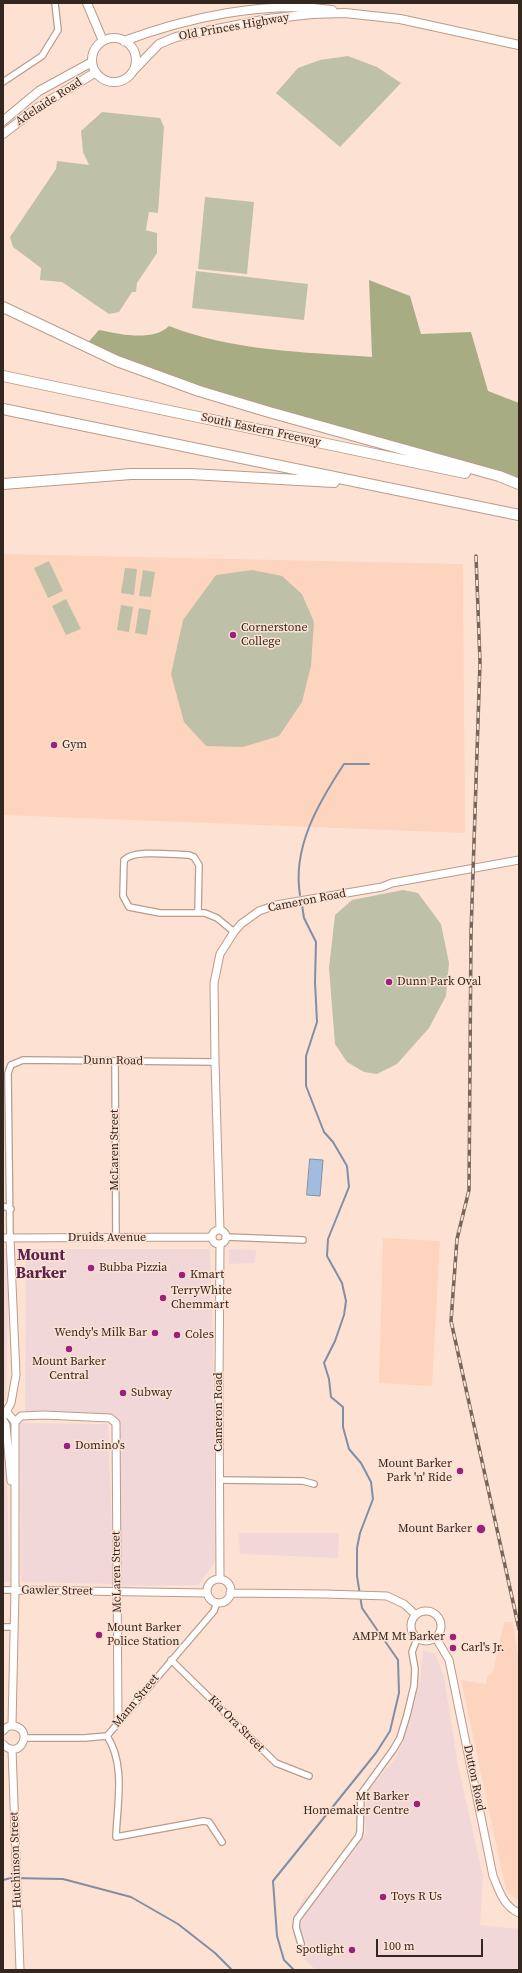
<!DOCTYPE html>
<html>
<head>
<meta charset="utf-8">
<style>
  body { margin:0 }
  #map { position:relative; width:522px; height:1973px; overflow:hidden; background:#fde2d3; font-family:"Source Serif 4",serif }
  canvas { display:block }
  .frame { position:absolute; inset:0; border:4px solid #342720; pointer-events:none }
  .scale { position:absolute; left:376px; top:1939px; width:107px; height:18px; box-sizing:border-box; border:2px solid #342720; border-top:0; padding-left:5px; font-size:12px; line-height:14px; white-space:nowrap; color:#342720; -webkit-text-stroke:3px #fde2d3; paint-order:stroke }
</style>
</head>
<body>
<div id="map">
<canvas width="522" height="1973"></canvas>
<div class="frame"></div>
<div class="scale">100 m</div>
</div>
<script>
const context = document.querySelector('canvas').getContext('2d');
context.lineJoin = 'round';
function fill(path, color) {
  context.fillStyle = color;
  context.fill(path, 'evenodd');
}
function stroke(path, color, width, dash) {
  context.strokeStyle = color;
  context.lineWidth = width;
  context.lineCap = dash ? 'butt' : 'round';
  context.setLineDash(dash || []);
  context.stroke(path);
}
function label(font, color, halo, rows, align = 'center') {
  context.font = font + ' "Source Serif 4",serif';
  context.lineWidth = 3;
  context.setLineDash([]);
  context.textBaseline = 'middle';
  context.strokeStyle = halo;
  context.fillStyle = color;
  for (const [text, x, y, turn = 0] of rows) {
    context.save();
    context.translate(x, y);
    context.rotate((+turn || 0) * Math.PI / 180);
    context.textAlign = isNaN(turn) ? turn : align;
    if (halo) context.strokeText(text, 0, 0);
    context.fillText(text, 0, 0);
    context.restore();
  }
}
fill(new Path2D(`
  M3 1248H9L6 1401H3Z
  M26 1249H210L213 1341 215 1562 199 1585 122 1586 115 1420 25 1416Z
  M229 1249 256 1250 255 1263 229 1264Z
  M3 1417H5L10 1582H3Z
  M20 1423 108 1424 114 1584 21 1582Z
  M239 1533H339L338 1558 240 1554Z
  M423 1651 435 1653 444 1677 458 1765 483 1876 480 1925 519 1929V1970H316L303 1958 297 1943 293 1920 302 1900 345 1863 366 1833 365 1817 368 1792 370 1787 394 1760 404 1740 420 1680Z`), '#f2d7d8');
fill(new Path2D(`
  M3 554 463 564 465 833 3 815Z
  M383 1238 440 1241 432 1386 379 1383Z
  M504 1622H513L519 1663V1902L506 1890 461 1680 486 1684 487 1677 493 1672Z`), '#fdd5be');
fill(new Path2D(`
  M348 56 377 67 401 83 340 147 276 93 298 68 320 60Z
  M102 112 160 118 164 127 158 213 149 212 146 230 141 229 157 233V253L137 283 136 292H132L119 312 109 314 62 282 40 280 41 268 13 247 10 237 56 169 57 161 89 165 83 152 81 131Z
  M205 197 254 202 247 274 198 269Z
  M196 271 308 284 304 320 192 308Z
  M49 561 63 591 48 598 34 568Z
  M125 568 137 569 134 595 121 593Z
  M143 570 155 572 151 597 139 596Z
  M252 570 282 576 302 594 314 622 311 666 302 702 279 736 243 747 206 746 184 722 171 674 183 620 216 575Z
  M66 599 81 629 66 635 52 606Z
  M121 605 133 607 129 632 117 630Z
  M139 608 151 610 147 635 135 633Z
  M403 890 418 893 441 924 449 963 446 996 429 1028 397 1064 377 1074 364 1072 347 1062 335 1044 329 968 335 915 352 900Z`), '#bec1a7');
fill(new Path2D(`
  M369 280 410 296 421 334 471 332 488 391 519 403V484L269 412 84 347 99 330C119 334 153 342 169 326 233 351 303 352 372 357Z`), '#a8ac82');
const water = new Path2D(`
  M310 1159 323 1160 320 1196 307 1195Z`);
fill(water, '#a1bcde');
stroke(water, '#808fa5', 1);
stroke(new Path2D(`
  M300 895C292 847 319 802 344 764H369
  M3 1880 11 1878 63 1879 131 1897 178 1924 215 1953 232 1970
  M294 1970 284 1960 277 1936 273 1881 376 1753 390 1731 399 1693 398 1660 362 1608 357 1576V1548L360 1533 373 1499 371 1482 361 1463 349 1449 343 1427V1407L331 1397 329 1379 324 1363 335 1341 344 1315 346 1301 342 1283 327 1256 328 1239 349 1187 347 1166 333 1142 324 1132 306 1086V1056L317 1022 315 982 316 942 304 918 302 905`), '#808fa5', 2);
const minor = new Path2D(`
  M3 82 42 56 58 30 55 3
  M198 912 199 865 194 857 189 855C174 855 134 849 124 860L123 896 129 907 160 913H205L217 918 234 932
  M115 1061 116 1238
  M3 1206 11 1209
  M226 1237 303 1240
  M10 1238 8 1073 11 1065 23 1060 215 1062
  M219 1480 303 1481 314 1484
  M3 1590H15
  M3 1627H14
  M171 1660 276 1763 309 1776
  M107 1736C126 1765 117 1804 116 1837L203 1821 209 1822 222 1842
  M24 1738H84L107 1736 214 1611 217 1602
  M301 1944 296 1927 297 1919 359 1836 360 1831 361 1794 393 1750 400 1738 407 1715 414 1686 415 1669 412 1652 417 1639`);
const tertiary = new Path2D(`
  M212 1237a7 7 0 1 1 14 0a7 7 0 1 1-14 0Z
  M220 1230 215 1062 214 983 220 954 234 932 241 924 259 911 276 905 382 887 392 883 519 860
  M3 1238 212 1237
  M6 1411 15 1422V1590L12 1726
  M3 1417 11 1403 16 1375 10 1238
  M3 1420 6 1425 11 1481
  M15 1422 21 1416 44 1415 110 1418 116 1423 118 1720
  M220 1579 219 1380 220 1244
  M207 1591a12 12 0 1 1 24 0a12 12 0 1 1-24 0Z
  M15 1590 207 1593
  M230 1593 326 1594 387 1596 404 1604 416 1615
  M411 1626a15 15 0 1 1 30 0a15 15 0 1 1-30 0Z
  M436 1638 449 1660 493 1876C499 1890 503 1906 519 1913
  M3 1731C6 1727 10 1725 14 1726 35 1730 19 1762 3 1744
  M12 1749 20 1970`);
const secondary = new Path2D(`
  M87 3 103 41
  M92 60a22 22 0 1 1 44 0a22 22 0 1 1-44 0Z
  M124 41C186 18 266 0 332 10
  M134 70 159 44 176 37 268 19 312 14 345 13 400 19 519 45
  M3 121 39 91 92 62
  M3 134 37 108 96 72`);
const motorway = new Path2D(`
  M3 307 117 361 199 391 269 412 499 476 519 484
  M3 376 465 473
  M3 409 519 515
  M3 484 131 474H191L334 482`);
stroke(minor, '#bb9b8a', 8);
stroke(tertiary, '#bb9b8a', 9);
stroke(secondary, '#bb9b8a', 10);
stroke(motorway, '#bb9b8a', 12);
stroke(minor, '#fff', 5.5);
stroke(tertiary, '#fff', 7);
stroke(secondary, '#fff', 8);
stroke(motorway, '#fff', 10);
const rail = new Path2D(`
  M476 556 480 662 471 933 469 1190 457 1239 451 1321 519 1629`);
stroke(rail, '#77655b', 3.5);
stroke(rail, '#fde2d3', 2, [6]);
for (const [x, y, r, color] of [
  [233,635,4,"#9a227c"],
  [54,745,4,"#9a227c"],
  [389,982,4,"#9a227c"],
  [91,1268,4,"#9a227c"],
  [182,1275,4,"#9a227c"],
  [163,1298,4,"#9a227c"],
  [155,1333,4,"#9a227c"],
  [177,1335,4,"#9a227c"],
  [69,1349,4,"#9a227c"],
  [123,1393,4,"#9a227c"],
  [67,1446,4,"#9a227c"],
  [460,1471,4,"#9a227c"],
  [481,1529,5,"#9a227c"],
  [99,1635,4,"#9a227c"],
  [453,1637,4,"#9a227c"],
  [453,1648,4,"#9a227c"],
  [417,1804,4,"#9a227c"],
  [383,1897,4,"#9a227c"],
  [352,1950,4,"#9a227c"]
]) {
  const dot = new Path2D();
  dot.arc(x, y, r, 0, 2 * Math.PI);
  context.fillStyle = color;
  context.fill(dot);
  stroke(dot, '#fde2d3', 1.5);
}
label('12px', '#342720', '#fde2d3', [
  ["Old Princes Highway",234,27,-10],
  ["Adelaide Road",49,102,-33],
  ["South Eastern Freeway",261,430,12],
  ["Cameron Road",307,901,-11],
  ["Dunn Road",113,1061,1],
  ["McLaren Street",115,1150,-90],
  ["Druids Avenue",107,1238],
  ["Cameron Road",219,1412,-90],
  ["McLaren Street",117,1572,-91],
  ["Gawler Street",57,1591,1],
  ["Mann Street",136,1701,-50],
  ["Kia Ora Street",236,1724,45],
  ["Dutton Road",474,1778,78],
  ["Hutchinson Street",16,1860,-92]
]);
label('12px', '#342720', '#fde2d3', [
  ["Cornerstone",241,628],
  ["College",241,642],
  ["Gym",62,745],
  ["Dunn Park Oval",397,982],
  ["Bubba Pizzia",99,1268],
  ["Kmart",190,1275],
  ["TerryWhite",171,1291],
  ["Chemmart",171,1305],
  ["Wendy's Milk Bar",147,1333,"right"],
  ["Coles",185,1335],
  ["Mount Barker",69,1362,"center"],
  ["Central",69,1376,"center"],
  ["Subway",131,1393],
  ["Domino's",75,1446],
  ["Mount Barker",452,1464,"right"],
  ["Park 'n' Ride",452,1478,"right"],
  ["Mount Barker",472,1529,"right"],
  ["Mount Barker",107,1628],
  ["Police Station",107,1642],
  ["AMPM Mt Barker",445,1637,"right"],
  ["Carl's Jr.",461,1648],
  ["Mt Barker",409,1797,"right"],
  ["Homemaker Centre",409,1811,"right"],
  ["Toys R Us",391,1897],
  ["Spotlight",344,1950,"right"]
], 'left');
label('bold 16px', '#5b214a', '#fde2d3', [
  ["Mount",41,1256],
  ["Barker",41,1274]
]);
</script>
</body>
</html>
